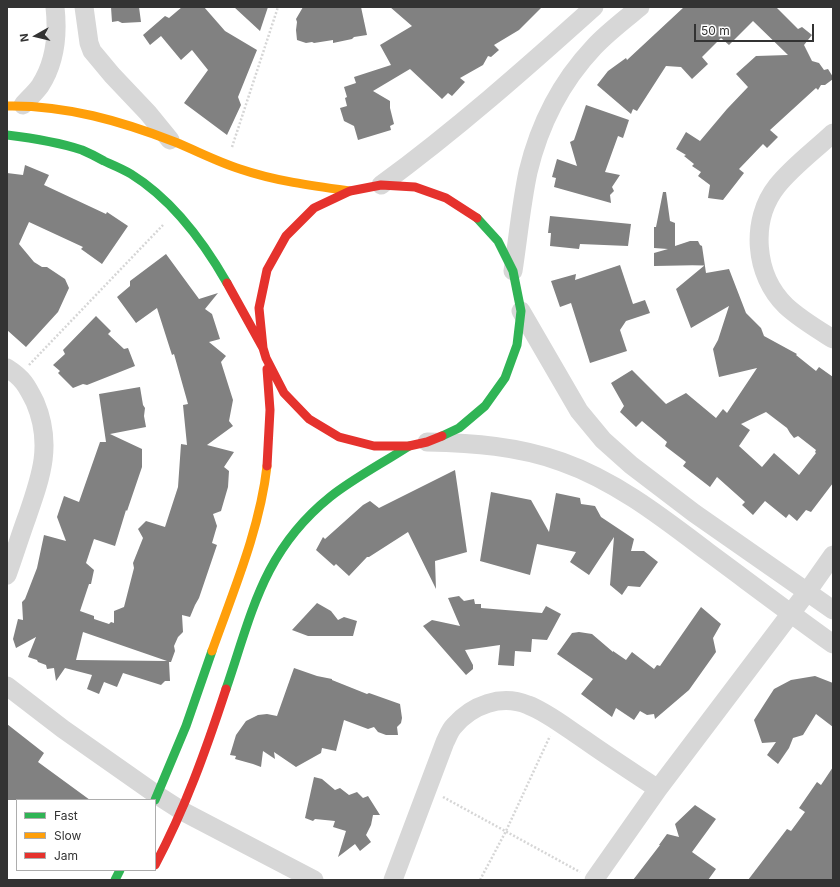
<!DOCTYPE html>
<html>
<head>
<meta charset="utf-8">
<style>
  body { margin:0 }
  #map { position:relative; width:840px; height:887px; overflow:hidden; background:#fff; font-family:Inter,sans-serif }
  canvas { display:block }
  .frame { position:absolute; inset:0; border:8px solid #333; pointer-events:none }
  .legend { position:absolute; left:16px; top:799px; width:140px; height:72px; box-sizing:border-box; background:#fff; border:1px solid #adadad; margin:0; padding:5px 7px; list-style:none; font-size:12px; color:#333 }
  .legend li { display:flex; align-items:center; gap:8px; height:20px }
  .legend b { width:20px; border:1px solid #adadad }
  .north { position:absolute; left:16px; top:16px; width:40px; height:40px; -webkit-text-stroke:3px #fff; paint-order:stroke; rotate:262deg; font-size:11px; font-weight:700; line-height:16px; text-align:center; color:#333 }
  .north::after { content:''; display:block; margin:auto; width:14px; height:18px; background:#333; clip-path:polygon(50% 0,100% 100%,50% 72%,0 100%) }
  .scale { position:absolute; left:694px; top:24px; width:120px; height:18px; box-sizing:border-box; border:2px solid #333; border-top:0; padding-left:5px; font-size:12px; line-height:14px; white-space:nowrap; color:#333; -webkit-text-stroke:3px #fff; paint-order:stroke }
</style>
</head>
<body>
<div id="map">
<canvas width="840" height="887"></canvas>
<div class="frame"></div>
<ul class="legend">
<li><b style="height:5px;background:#30b455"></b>Fast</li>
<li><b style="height:5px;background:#ff9f0a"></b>Slow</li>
<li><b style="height:5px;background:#e5322d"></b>Jam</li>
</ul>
<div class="north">N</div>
<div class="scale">50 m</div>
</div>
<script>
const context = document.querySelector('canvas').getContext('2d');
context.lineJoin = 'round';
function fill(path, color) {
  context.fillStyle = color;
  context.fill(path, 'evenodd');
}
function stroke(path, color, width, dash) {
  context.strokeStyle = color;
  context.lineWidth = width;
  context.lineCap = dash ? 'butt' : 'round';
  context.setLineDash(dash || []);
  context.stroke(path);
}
fill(new Path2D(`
  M111 7H139L141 22 122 23 118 21 112 22Z
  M182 7H204L225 31 257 50 238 97 241 105 227 135 184 103 208 70 192 50 181 60 161 36 150 45 143 35 165 16 169 18Z
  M234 7H268L260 31Z
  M303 7H361L367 35 354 37 352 39 333 43V40L314 43 312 42 306 43 297 40 296 30 297 22 296 19Z
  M390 7H542L519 30 494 45 499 50 491 57 488 56 483 65 460 78 465 82 452 96 448 93 442 99 410 69 373 91 390 101V108L394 124 390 126 391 130 358 140 354 126 344 121 340 108 347 106 345 98 347 97 344 87 356 83 354 77 391 65 380 45 412 26Z
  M684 7H776L798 29 802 27 812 35 804 45 812 61 819 63 824 70 828 69 833 77V79L825 85H821L818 90 816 88 770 130 778 137 767 148 763 144 739 169 744 173 723 200 708 198 710 185 698 176 701 172 692 166 694 164 684 156 686 155 676 149 686 132 700 141 727 109 748 87 736 74 756 56 788 55 753 21 729 45 721 38 702 57 708 64 692 79 681 67 666 66 637 111 633 109 631 114 597 85 608 71 626 58 627 60Z
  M586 105 629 120 623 138 618 136 605 172 620 175 612 187 614 191 610 195 611 203 554 187 556 178 552 177 557 159 577 166 570 142 574 140Z
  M25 165 49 175 44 185 106 214 107 212 128 226 102 264 81 249 83 247 29 222 19 244 34 262 42 267H47L65 279 69 288 58 312 26 347 7 330V173L23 175Z
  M663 192H666L670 221 675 223V246L690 241H698L700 245 702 246 706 273 729 269 746 313 761 328 764 336 797 354 796 355 816 371 819 367 833 377V483L811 512 806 510 797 521 789 514 786 518 765 501 753 515 742 505 745 502 717 477 710 487 683 466 686 462 665 446 667 442 642 421 636 427 620 412 624 406 611 383 632 370 666 404 686 393 716 418 723 409 727 413 757 368 719 377 713 349 718 340 729 306 691 328 676 289 705 265 654 266V253L668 249 654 248V227H656ZM766 412 787 428 790 433 794 438 798 436 816 450 815 452 816 453 799 475 774 453 762 467 739 446 750 430 741 424Z
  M550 216 631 224 628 246 580 244 579 249 550 246 551 233H548Z
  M166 254 199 299 218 293 205 309 212 314 220 339 209 342 226 356 221 362 233 400 229 421 233 426 207 445 234 452 224 467 229 471 228 487 221 511 213 514 217 526 212 543 217 545 199 598 195 605 190 617 182 615 183 632 178 637 174 646 175 651 171 662H169L170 681H165L161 685 123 673 117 687 104 682 99 694 87 689 92 675 65 668 56 681 54 668 47 669 46 665 38 662 37 660 28 657 36 637 16 648 13 639 18 619 23 620 22 602 25 599 37 568 44 535 66 541 57 517 64 496 79 502 100 442H106L99 394 140 387 143 405 145 408 144 416 146 427 110 434 142 449V467L127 511 126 510 115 546 94 539 86 563 94 570 91 584H89L80 611 94 616V619L109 624 111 622 114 623V611L124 607 134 568 133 563 143 538 138 529 146 521 165 527 178 487 181 444 187 445 183 405 188 404 174 354 172 355 157 308 136 323 117 297 130 286V281ZM83 632 167 661 76 660Z
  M620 265 633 304 645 300 650 313 626 321 620 330 627 351 590 363 571 303 560 307 551 281 576 274 575 280Z
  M96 316 111 331 108 334 124 349 128 348 135 366 87 385 83 384 73 388 58 373 60 371 53 365 65 354 63 350Z
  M455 470 467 552 435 561 436 589 408 532 369 557H367L349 576 336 564 334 566 316 550 323 537 325 539 363 505 370 501 379 508Z
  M491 492 531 500 549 532 556 493 580 498 581 504 595 506 601 517 634 539 631 551H644L658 562 640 587 628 586 622 595 610 585 614 537 589 575 570 562 576 552 537 544 530 575 480 561Z
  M459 596 464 601 474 599 475 604H481V608L542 613 546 606 561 614 547 640 532 639 531 652 515 651 514 666 498 665 500 645 465 650 473 665V669L466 675 423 626 432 620 460 626 448 598Z
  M317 603 331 611 338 620 344 617 357 621 353 636H308L292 630Z
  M701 607 721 624 713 638 716 652 689 690 655 719 654 714 647 715 640 711 634 720 616 708 612 717 581 694 593 679 557 654 572 633 579 632 592 634 613 652V651L626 660 632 652 654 669 657 665 660 666Z
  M294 668 317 676 332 679V680L367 694 369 693 400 704 402 718 401 723 397 727 398 735H386L378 732 374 727 368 729 344 720 336 751 322 748 321 753 296 767 274 752 275 759 263 751 261 767 253 764 235 759 236 756 230 755 236 735 246 721 258 715 267 714 277 716Z
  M815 676 833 683V727L816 714 803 735 793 738 789 748 778 764 767 755 776 742 762 743 754 720 774 689 791 680Z
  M7 724 44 753 38 762 90 800H7Z
  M833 767V880H748L787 829 791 831 805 812 799 808 817 782 821 785Z
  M314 777 322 779 335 790 340 788 349 795 357 792 363 798 368 796 380 815H373L371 825 366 835 371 842 360 851 355 844 338 857 346 831 333 827 335 821 315 819 313 821 305 818Z
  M695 805 716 819 692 852 716 869 708 880H633L660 845H659L667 834 679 837 675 824Z`), '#818181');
stroke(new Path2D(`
  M232 147 278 7
  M29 365 163 225
  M443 797 580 872
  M480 880 506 831 550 736`), '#d6d6d6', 2.5, [2, 2]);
stroke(new Path2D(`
  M84 7 89 43 92 51 112 75 148 113 170 140
  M23 105C28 99 35 93 40 86 55 63 58 34 55 7
  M833 133C815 150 793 166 777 186 750 220 754 275 786 306 800 319 817 329 833 339
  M381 185C456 130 525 69 594 7
  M513 271C518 239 521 205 528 172 539 126 561 82 594 47 607 33 624 20 640 7
  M521 311 579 411 603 440 631 465 694 513 833 610
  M7 368C23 378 27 386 35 402 53 444 41 477 27 517 20 536 14 556 7 575
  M427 442C473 443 518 446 562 462 616 481 663 518 708 552 750 583 791 614 833 644
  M7 686 63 729 157 795 182 811 314 880
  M393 880 445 742C448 736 450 730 454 726 472 705 501 694 528 705 547 712 568 729 585 740 609 757 634 773 658 789
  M594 880 658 789 807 592 833 555`), '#d7d7d7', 19);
stroke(new Path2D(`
  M7 135C32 138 58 142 82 150 89 153 97 157 104 161 113 165 123 169 131 174 173 200 203 241 227 283
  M442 436 459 428 485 406 505 378 517 345 521 311 513 271 498 241 477 218
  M226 689C252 613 263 551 330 497 354 478 383 463 409 446
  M155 800 186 726 212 651
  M115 880 120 870`), '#30b455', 9);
stroke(new Path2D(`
  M7 106C66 105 121 121 175 142 197 151 218 162 240 169 275 181 313 186 350 191
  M212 651C233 592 260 529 267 466`), '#ff9f0a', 9);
stroke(new Path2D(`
  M227 283 263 348 266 358 284 393 309 419 339 437 374 446H409L427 442 442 436
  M263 348 259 308 267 270 286 236 314 208 350 191 381 185 415 187 446 198 477 218
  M267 466 270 410 267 369
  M155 865C185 809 206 750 226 689`), '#e5322d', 9);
</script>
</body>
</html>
